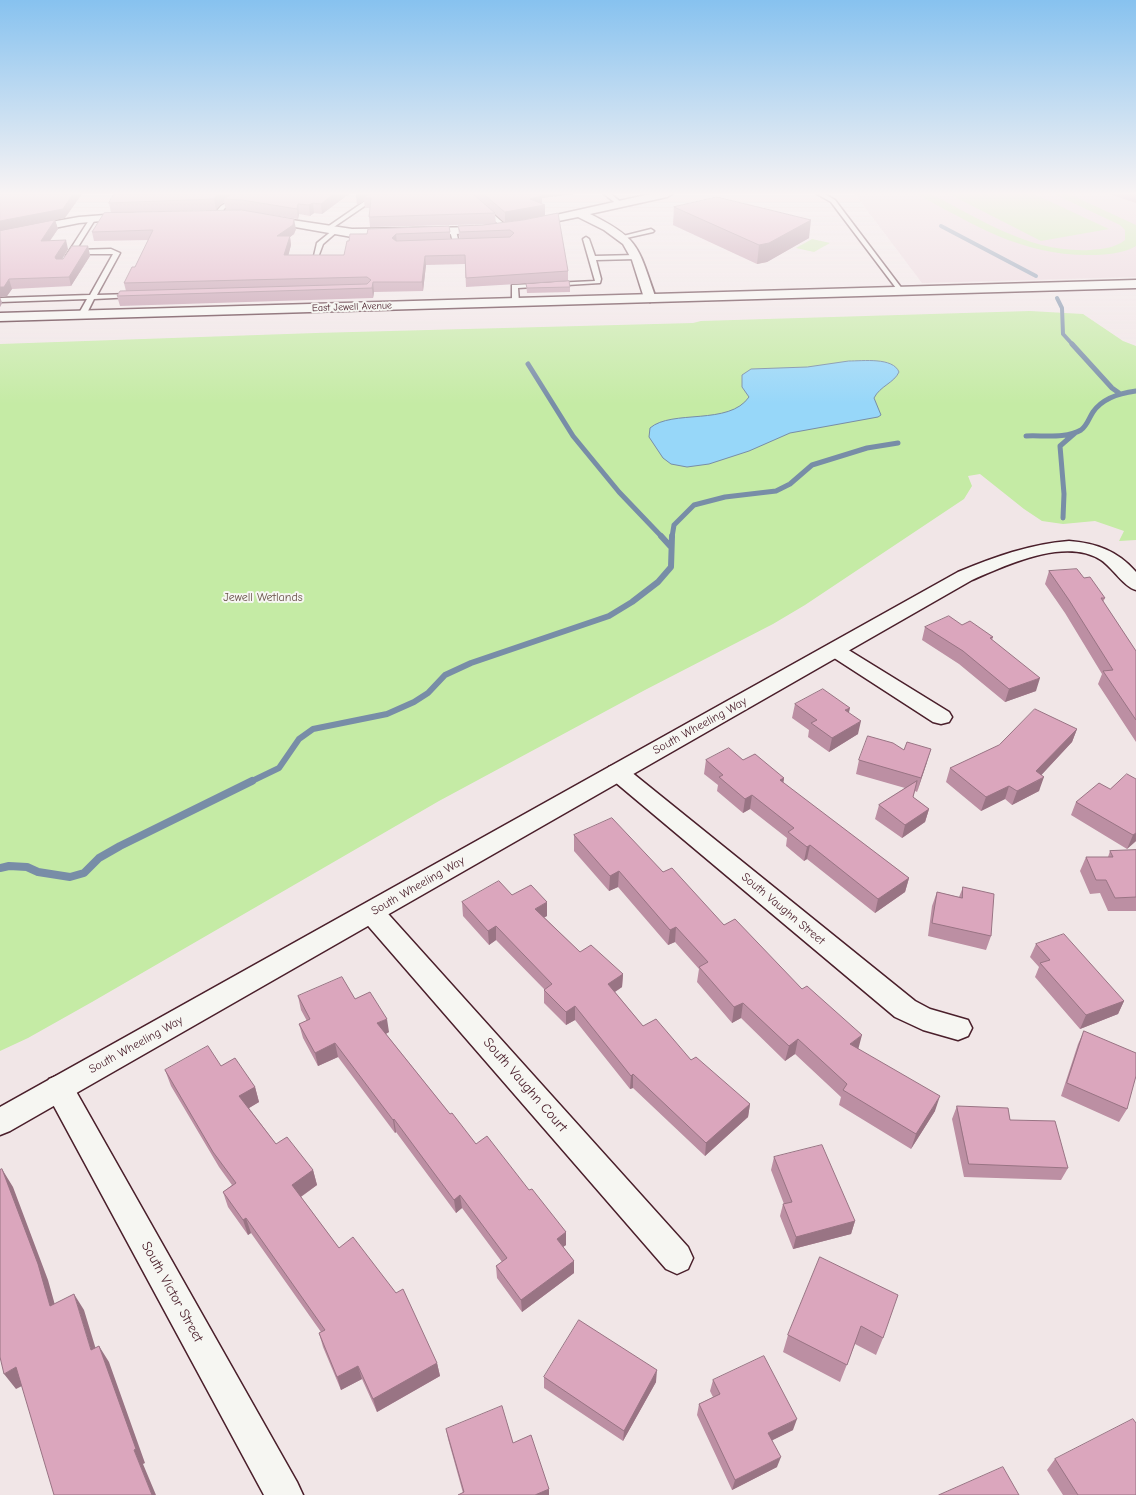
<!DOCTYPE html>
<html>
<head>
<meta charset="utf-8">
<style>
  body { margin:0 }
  canvas { display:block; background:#f1e6e7 }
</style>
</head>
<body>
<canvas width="1136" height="1495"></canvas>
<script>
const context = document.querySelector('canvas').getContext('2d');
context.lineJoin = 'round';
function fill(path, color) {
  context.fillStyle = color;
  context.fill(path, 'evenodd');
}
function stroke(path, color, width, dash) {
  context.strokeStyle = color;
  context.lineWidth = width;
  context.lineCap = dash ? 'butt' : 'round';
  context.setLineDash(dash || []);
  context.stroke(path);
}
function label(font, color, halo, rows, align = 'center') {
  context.font = font + ' "Comic Neue",sans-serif';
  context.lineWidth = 4;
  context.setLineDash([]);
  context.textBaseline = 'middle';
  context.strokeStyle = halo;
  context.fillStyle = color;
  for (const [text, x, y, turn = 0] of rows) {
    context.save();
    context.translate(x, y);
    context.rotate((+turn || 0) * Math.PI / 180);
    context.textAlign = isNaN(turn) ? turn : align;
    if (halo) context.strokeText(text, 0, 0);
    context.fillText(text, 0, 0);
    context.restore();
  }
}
fill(new Path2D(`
  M855 194H1136V277L922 283Z`), '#ead3da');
fill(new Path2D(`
  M916 194H931C982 220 1030 253 1090 250 1102 249 1115 248 1125 240V230L1120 225 1054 194H1069L1136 225V246C1123 254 1104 255 1089 255 1019 255 976 225 916 194Z
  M949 194H1034L1109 229 1041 241Z
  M812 239 830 243 814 252 796 248Z
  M1030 311 1083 314 1123 341 1136 346V540L1119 541 1124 531 1095 521 1063 524 1042 521 1024 509 980 474 968 476 972 486 964 499 805 605 773 624 645 690 439 801 92 1002 28 1038 0 1051V344L315 333 693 323 701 321Z`), '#c5eba5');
const water = new Path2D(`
  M849 361C863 361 893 357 899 372 894 383 880 386 874 398L881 415 878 417 790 433 749 451 709 464 687 467 671 464 663 458 649 437 650 428C672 409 729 426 749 397L742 387V375L751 369 807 367Z`);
fill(water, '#97d7f9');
stroke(water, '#788da7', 1);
stroke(new Path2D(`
  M941 226 1036 276
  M1057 298 1062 308 1063 334 1073 345`), '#788da7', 4);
stroke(new Path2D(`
  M1072 344 1112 388 1119 393
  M528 364 573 436 619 492 662 537
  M1026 436C1042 435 1066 439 1081 430 1087 426 1089 418 1093 412 1102 399 1120 393 1136 391
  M1063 518 1064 494 1060 446 1075 433
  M672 537 674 525 694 505 725 497 776 491 790 484 812 465 867 448 898 443`), '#788da7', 5);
stroke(new Path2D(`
  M661 536 671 547
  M250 782 279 768 299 739 313 729 387 714 414 702 428 693 445 675 471 663 609 616 632 602 658 582 671 567 672 536`), '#788da7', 6);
stroke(new Path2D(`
  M0 868 9 866 27 867 38 872 70 877 84 873 99 858 120 846 252 781`), '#788da7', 8);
const lane = new Path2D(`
  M241 194H249L225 208 219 215H215L214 214 221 206Z
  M382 194H392L369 203 328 231 323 230 365 201Z
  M604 194H611L623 204 618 205Z
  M817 194H825L835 200 903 290V292H899L831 202Z
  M482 208H486L508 227V229H504L482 210Z
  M91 217 96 218 76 250 111 249 120 253 97 295 132 294 136 296 134 297 94 299 85 317H82L78 315 87 299 0 302V298L90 295 113 254H74L69 258 66 256Z
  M453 229 456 231 459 243 468 244V246H454L450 231Z
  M651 229 654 231 653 232 622 239 619 237Z
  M333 230 338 231 323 244 317 260H313L317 243Z
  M586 237 589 239 595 256 636 255 639 257 636 259 596 260 601 279 600 283 518 288 519 302 512 304V285L595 281 583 239Z`);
const street = new Path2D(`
  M650 194H672L667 197 590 214C641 239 638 248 656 298L650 302 644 298 632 260 623 244 604 230 578 217 529 227 523 224 529 221Z
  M131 213 135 214 137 216 135 218 79 223 0 239V231L79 217Z
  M265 216 352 229 487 227 493 230 487 233 352 237 261 221 259 219 261 217Z
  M835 644 842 646 949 712 952 717 949 722 941 724 933 722 828 654 825 650 828 646Z
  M617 764 625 767 915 1001 930 1009 968 1020 972 1028 968 1036 958 1040 923 1030 895 1017 609 777 606 772 609 767Z
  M372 903 381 906 688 1247 693 1258 688 1269 677 1274 666 1269 363 920 359 913 363 906Z
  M59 1075 69 1079 297 1482 303 1495H264L49 1097 45 1088 49 1079Z`);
const secondary = new Path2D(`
  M1136 280V288L0 321V313Z
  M1069 541C1096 543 1118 551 1136 572V590C1124 587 1113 568 1101 560 1065 537 1007 565 972 580L10 1131 0 1135V1107L958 572C994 557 1030 544 1069 541Z`);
stroke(lane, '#4a1f2b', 3);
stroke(street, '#4a1f2b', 3);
stroke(secondary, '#4a1f2b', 3);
fill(lane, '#f6f6f2');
fill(street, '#f6f6f2');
fill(secondary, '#f6f6f2');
fill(new Path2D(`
  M114 194H349L322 214 314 213 310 216 299 214 298 219 244 211 226 210 224 202 220 205 216 210 115 213 296 229 294 234 290 237 291 245 288 255H344L349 241 350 234 450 232V239H460L459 235 458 226 483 225 494 224 370 227 369 217 370 208H365L364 201 357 205 356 194H574L542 198V204L545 216 509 222 568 271V281L466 287 465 264 426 265 423 291 374 292 373 298 120 306 117 296 126 291 124 283 135 267 149 240 94 241 92 232 111 213 109 203ZM495 214 505 223 496 224Z
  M1109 194H1136V203Z
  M674 207 809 238 767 262 757 264 673 225Z
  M55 220 58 229 50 241 68 249 62 259 88 246 90 256 71 286 12 289 7 296 0 297 2 303 0 307V231Z
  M526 284 570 287V292L527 293Z
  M1049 571 1084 578 1105 598 1103 602 1136 651V742L1098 684 1102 674 1065 613 1045 584Z
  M962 625 993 637 992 640 1036 691 1005 702 959 664 922 640 925 627Z
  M795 704 849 713 858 734 829 752 808 737 809 730 792 718Z
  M1077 729 1072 742 1041 775 1039 791 1012 805 1005 799 981 811 946 782 950 768Z
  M904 750 927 762 917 792 915 791 913 797 929 809 925 822 902 838 875 819 879 805 905 788 856 774 859 760Z
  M706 760H743L784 778 783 783 909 878 905 892 875 913 807 859 804 861 786 846 787 838 750 809 743 813 717 791 718 785 704 774Z
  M1136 779V841L1127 849 1071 815 1076 802Z
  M574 835 663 872 724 925 859 1049 935 1111 911 1149 839 1105 841 1097 795 1054 785 1061 741 1018 732 1023 697 982 699 969 675 942 668 945 618 887 609 891 574 851Z
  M1136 850V911H1108L1100 893 1090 894 1080 871 1086 857H1108L1110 851Z
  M963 887 991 936 986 950 928 936 932 906 937 892 959 897Z
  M512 895 547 916 544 917 580 952 623 974 622 987 615 992 643 1026 691 1060 750 1104 748 1117 705 1156 633 1088 630 1089 575 1020 566 1025 544 1003V989L496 940 489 945 463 916 462 902Z
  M1036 944 1124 1001 1118 1014 1080 1029 1035 977 1039 967 1030 957Z
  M298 996 355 999 389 1032 386 1034 450 1114 476 1144 529 1190 566 1232V1245L563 1247 574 1261V1273L522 1312 497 1278 496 1266 502 1262 462 1208 456 1213 396 1132 395 1133 338 1057 318 1066 303 1038 299 1024 307 1021 301 1010Z
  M1084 1031 1127 1109 1119 1122 1061 1096 1078 1044Z
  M221 1066 255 1087 259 1102 249 1108 276 1144 313 1170 317 1185 301 1197 339 1248 437 1363 440 1376 377 1412 362 1379 341 1390 323 1347 319 1333 321 1332 251 1233 248 1235 228 1207 223 1192 232 1185 219 1167 171 1086 165 1070Z
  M957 1106 1010 1120 1068 1168 1061 1180 964 1177 952 1119Z
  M774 1157 855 1221 851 1234 793 1249 780 1216 783 1204H784L771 1170Z
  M820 1257 883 1338 876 1355 855 1344 840 1382 783 1352 788 1335Z
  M544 1377 656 1382 623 1441 544 1388Z
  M713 1380 793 1430 772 1440 777 1467 732 1490 697 1415 699 1404 713 1397 710 1391Z
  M446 1429 513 1443 549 1495 463 1493 448 1439Z
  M1055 1459 1136 1495H1063L1047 1470Z`), '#bc8fa3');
fill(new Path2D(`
  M73 194H82L65 218 0 231V221Z
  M218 194H238L224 199V202L220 205 216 210 214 199Z
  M334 194H349L322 214 321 204Z
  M356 194H378L363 198 364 201 357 205Z
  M529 194H574L542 198V206L545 205V216L505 223V212Z
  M313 203 314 213 310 216 309 205Z
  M298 204 299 214 298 219 297 209Z
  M294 219 296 229 294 234 290 237 291 245 286 265 277 236Z
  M55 220 58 229 43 250 41 241Z
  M811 220 809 238 767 262 757 264 759 245Z
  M396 234 397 244 392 238Z
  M66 240 68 249 58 266 55 257Z
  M88 246 90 256 71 286 69 277Z
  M425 256 426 265 423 291 422 282Z
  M9 279 12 289 7 296 0 297 2 303 0 307V287Z
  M373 282 374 292 373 298 372 288Z
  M1040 678 1036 691 1005 702 1009 689Z
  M850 708 847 721 845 710Z
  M861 721 858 734 829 752 832 738Z
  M1077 729 1072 742 1034 783 1044 777 1039 791 1012 805 1017 791 1036 771Z
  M931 749 927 762 917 792 921 778Z
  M784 778 782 791 780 780Z
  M1009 786 1005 799 981 811 986 797Z
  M752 795 750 809 743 813 745 799Z
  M929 809 925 822 902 838 905 825Z
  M1136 833V841L1127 849 1133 835Z
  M810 845 807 859 804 861 807 847Z
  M619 871 618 887 609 891 610 876Z
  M909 878 905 892 875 913 878 899Z
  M547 902V916L536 922 535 909Z
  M496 926V940L489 945 488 931Z
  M676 927 675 942 668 945 670 930Z
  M623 974 622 987 607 997 608 984Z
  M1124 1001 1118 1014 1080 1029 1086 1015Z
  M743 1003 741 1018 732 1023 734 1007Z
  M575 1006V1020L566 1025V1012Z
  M387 1019 389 1032 380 1037 377 1023Z
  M862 1035 858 1050 850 1044Z
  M798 1039 795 1054 785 1061 789 1046Z
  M335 1043 338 1057 318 1066 315 1053Z
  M633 1074V1088L630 1089 631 1076Z
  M255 1087 259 1102 244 1111 239 1096Z
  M940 1096 935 1111 911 1149 916 1134Z
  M750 1104 748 1117 705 1156 706 1143Z
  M394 1119 396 1132 395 1133 393 1120Z
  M2 1169 13 1187 48 1280 60 1323 50 1306Z
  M313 1170 317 1185 296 1200 292 1185Z
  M460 1195 462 1208 456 1213 454 1200Z
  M246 1218 251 1233 248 1235 243 1220Z
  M855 1221 851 1234 793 1249 796 1237Z
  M566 1232V1245L557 1251V1239Z
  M574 1261V1273L522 1312 521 1300Z
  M74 1294 84 1310 101 1366 91 1350Z
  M99 1346 109 1362 145 1463 143 1464 156 1495H152L134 1450Z
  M437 1363 440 1376 377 1412 373 1399Z
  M358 1366 362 1379 341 1390 337 1377Z
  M16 1367 28 1383 16 1389 4 1374Z
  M657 1370 656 1382 623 1441 624 1431Z
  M797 1419 793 1430 765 1444 768 1433Z
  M781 1457 777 1467 732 1490 735 1480Z
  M549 1489V1495H535Z`), '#997484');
const building = new Path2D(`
  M0 194H73L63 209 0 221Z
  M114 194H218L214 199 109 203Z
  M232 194H334L321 204 313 203 309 205 298 204 297 209 242 200 224 199Z
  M370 194H473L495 213 369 217 371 198H363Z
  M484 194H539L542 196 530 199 545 205 505 212Z
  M717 197 811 220 769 243 759 245 674 207Z
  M242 210 294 219 293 225 277 236H290L284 255H344L347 241H349L350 234H367L368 229 449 226 450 232 396 234 392 238 396 241 510 237 514 233 510 230 460 232 458 226 483 225 523 220 558 213 568 271 466 278 465 255 425 256 422 282H373L372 288 117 296 120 291 367 284 371 280 367 277 124 283 132 267H135L153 230 92 232 104 213Z
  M55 220 41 241 66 240 55 257 56 259H63L72 246H88L69 277 9 279 4 287H0V231Z
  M569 281 570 287 527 288 526 284Z
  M1077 569 1084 578 1090 577 1105 598H1101L1136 651V720L1103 671 1113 670 1069 600 1049 571Z
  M949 616 962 625 970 621 993 637 990 638 1040 678 1009 689 963 651 925 627Z
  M823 689 850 708 845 710 861 721 832 738 811 723 817 720 795 704Z
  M1035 709 1077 729 1036 771 1044 777 1017 791 1009 786 986 797 950 768 999 745Z
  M868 736 893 743 904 750 907 742 931 749 921 778 859 760Z
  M729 748 743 760 755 754 784 778 780 780 909 878 878 899 810 845 807 847 788 832 794 828 752 795 745 799 719 777 723 775 706 760Z
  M1127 774 1136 779V833L1133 835 1076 802 1099 783 1110 789Z
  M917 781 913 797 929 809 905 825 879 805Z
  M612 818 663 872 672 868 724 925 735 919 802 989 807 986 862 1035 850 1044 940 1096 916 1134 843 1090 847 1084 798 1039 789 1046 743 1003 734 1007 699 967 708 962 676 927 670 930 619 871 610 876 574 835Z
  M1136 850V897L1115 898 1106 880H1096L1086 857H1113L1110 851Z
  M499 881 512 895 531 885 547 902 535 909 580 952 591 945 623 974 608 984 643 1026 656 1019 691 1060 696 1057 750 1104 706 1143 633 1074 631 1076 575 1006 566 1012 544 990 552 984 496 926 488 931 462 902Z
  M963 887 994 894 991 936 932 923 937 892 962 898Z
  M1064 934 1124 1001 1086 1015 1040 963 1050 960 1036 944Z
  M342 977 355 999 370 992 387 1019 377 1023 450 1114 452 1113 476 1144 487 1136 529 1190 532 1189 566 1232 557 1239 574 1261 521 1300 496 1266 507 1258 460 1195 454 1200 394 1119 393 1120 335 1043 315 1053 299 1024 310 1019 298 996Z
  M1084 1031 1136 1053V1076L1127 1109 1067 1083Z
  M208 1046 221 1066 235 1058 255 1087 239 1096 276 1144 287 1137 313 1170 292 1185 339 1248 353 1237 396 1293 403 1289 437 1363 373 1399 358 1366 337 1377 319 1333 325 1330 246 1218 243 1220 223 1192 236 1183 213 1152 165 1070Z
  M957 1106 1008 1108 1010 1120 1055 1121 1068 1168 969 1164Z
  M822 1145 855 1221 796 1237 783 1204 792 1202 774 1157Z
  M2 1169 38 1264 50 1306 74 1294 91 1350 99 1346 136 1449 134 1450 152 1495H54L16 1367 4 1374 0 1357V1170Z
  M820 1257 898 1295 883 1338 861 1326 847 1365 788 1335Z
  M579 1320 657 1370 624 1431 544 1377Z
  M764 1356 797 1419 768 1433 781 1457 735 1480 699 1404 720 1394 713 1380Z
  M502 1406 513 1443 531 1435 549 1489 535 1495H458L464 1492 446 1429Z
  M1133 1419 1136 1423V1495H1078L1055 1459Z
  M1003 1467 1019 1495H939Z`);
fill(building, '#dba6bd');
stroke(building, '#997484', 1);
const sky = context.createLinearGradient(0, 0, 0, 404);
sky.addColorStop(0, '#87c2ef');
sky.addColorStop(0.48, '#f9f4f4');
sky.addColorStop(1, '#f9f4f400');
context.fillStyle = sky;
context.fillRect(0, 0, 1136, 404);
label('10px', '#4a1f2b', '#f6f6f2', [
  ["East Jewell Avenue",352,307,-2]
]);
label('12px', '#69524a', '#f6f6f2', [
  ["Jewell Wetlands",263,598]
]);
label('12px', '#4a1f2b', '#f6f6f2', [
  ["South Wheeling Way",700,726,-29],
  ["South Wheeling Way",418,886,-30],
  ["South Vaughn Street",783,909,40],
  ["South Wheeling Way",136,1045,-29]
]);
label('14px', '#4a1f2b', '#f6f6f2', [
  ["South Vaughn Court",525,1085,49],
  ["South Victor Street",172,1292,61]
]);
</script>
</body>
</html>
